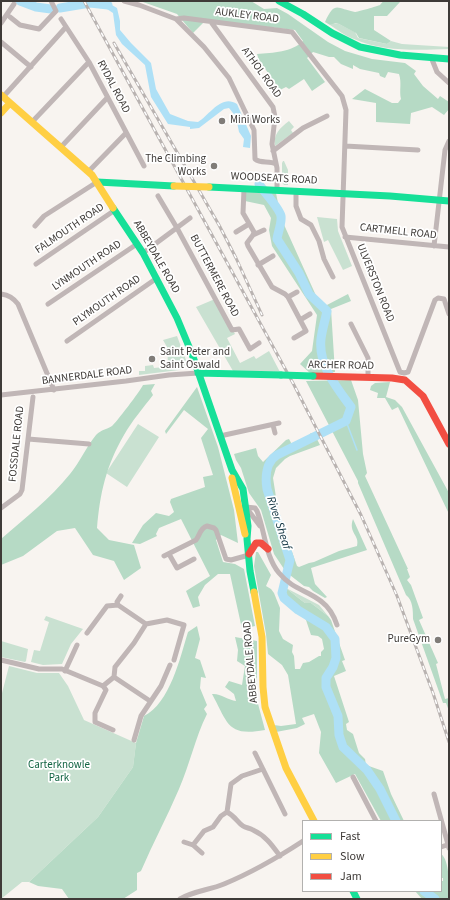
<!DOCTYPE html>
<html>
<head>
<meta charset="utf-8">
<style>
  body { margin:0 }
  #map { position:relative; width:450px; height:900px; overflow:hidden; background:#f8f4f0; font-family:"Source Sans 3",sans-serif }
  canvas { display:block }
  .frame { position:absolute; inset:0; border:2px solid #3f3b38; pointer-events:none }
  .legend { position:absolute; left:302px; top:820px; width:140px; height:72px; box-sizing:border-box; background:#fff; border:1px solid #b2b1af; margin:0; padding:5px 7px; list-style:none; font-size:12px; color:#3f3b38 }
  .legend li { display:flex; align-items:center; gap:8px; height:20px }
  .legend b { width:20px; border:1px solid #b2b1af }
</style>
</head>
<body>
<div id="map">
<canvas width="450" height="900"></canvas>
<div class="frame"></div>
<ul class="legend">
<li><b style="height:5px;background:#16e098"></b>Fast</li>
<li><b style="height:5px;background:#ffcf43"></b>Slow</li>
<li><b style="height:5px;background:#f24e42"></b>Jam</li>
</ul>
</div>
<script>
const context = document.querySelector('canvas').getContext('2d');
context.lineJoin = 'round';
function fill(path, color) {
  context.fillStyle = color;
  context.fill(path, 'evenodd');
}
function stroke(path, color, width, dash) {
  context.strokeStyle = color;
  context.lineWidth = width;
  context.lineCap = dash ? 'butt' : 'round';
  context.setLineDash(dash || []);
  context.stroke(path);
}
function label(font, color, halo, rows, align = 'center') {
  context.font = font + ' "Source Sans 3",sans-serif';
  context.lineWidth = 3.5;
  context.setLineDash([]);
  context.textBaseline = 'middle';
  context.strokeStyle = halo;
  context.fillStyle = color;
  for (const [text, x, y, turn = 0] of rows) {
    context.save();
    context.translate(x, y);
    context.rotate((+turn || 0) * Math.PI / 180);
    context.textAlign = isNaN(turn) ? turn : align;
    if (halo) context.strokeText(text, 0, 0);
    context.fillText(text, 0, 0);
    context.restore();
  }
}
fill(new Path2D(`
  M333 23 339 24 355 32 358 38 387 44 391 41 402 44 449 47V49C418 50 383 52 354 39 345 36 338 30 330 25Z
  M289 121 294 127 291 130 293 133 275 146C273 134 280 128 289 121Z
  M283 161H284L288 170V185H284L282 182V163Z
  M317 217 337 219 338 231 352 266 343 270 328 240 324 242Z
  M215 299 235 334 227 338 240 363 254 356 256 359 269 351 280 372 233 371 196 307Z
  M177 336 186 360 184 367 179 370 139 375V371H145V366L153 365 154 368 163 367V365H167L168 363 167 347 163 340Z
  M138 424 159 437 127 487 106 473Z
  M286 588 319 605 328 616 311 603H305L301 600Z
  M46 616 83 629 71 644 62 664 43 665 31 662 34 650 40 651 49 622 44 620Z
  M1 641 28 649 26 661 25 662 1 657Z
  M9 666 37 673H59L68 686 84 720 136 743 133 767 98 817 29 882H22L1 899V697Z`), '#c9e1d1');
fill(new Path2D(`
  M140 1H251L264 9 277 8 288 14 328 42 345 51 372 59 405 63 416 71 414 74 423 86 438 99 440 96 449 102V109L444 115 432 107 411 113 410 124 376 122V103L352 99 365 89 392 103H398L401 99C399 91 402 83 399 74L388 72 385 78 380 76 379 73 360 69 353 65V69L341 64 334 57H329L313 52 307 58 325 82 312 91 304 79 289 89 286 87 280 90 259 60 257 54C273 53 292 52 303 41L295 30 206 20 193 33 177 14Z
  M384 1 400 2 387 16H374V30L391 41 387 44 359 38 356 33 339 24 335 23 330 25 325 22C335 0 337 9 355 12 357 12 378 6 380 5 381 4 382 2 384 1Z
  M246 191 276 193 281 218 318 300 325 306 348 294 351 301 331 309 335 372 311 374 300 364 312 351 317 315 272 246 269 230 271 218 264 205 245 201Z
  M351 380 358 400 363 454 367 473 365 476 408 569H407L410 577 407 580 411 585 423 618 419 620 438 663 436 664 445 699 449 698V711L446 703H443L413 619C413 611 413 600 406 595L358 483V481L306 381Z
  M390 382 386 397 395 400 402 407 449 493V514L398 407 392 410 385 398H377L378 393 370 390 371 386 375 383Z
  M155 384 151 391 153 395C143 408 132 421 124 435 106 466 100 493 97 528L109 540 134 545 141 568 124 580 114 561 93 555 75 528 57 531 23 556 1 565V539C25 518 50 499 70 474 80 462 86 447 96 435 102 429 106 430 112 426 115 424 141 390 143 385Z
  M197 387 218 447 234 510 238 543 221 535 216 540 223 562 235 564 244 569 255 626 242 629 230 574H218L205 585 198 597 200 606 193 608 186 591 210 576 181 519 159 528 156 534 157 536 140 544 132 543 143 525 156 513 169 516 174 512 170 502 171 499 205 487 203 477 213 475 201 438 208 429 184 410 166 434 165 431Z
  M311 433H314L320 445 290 456 285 459 276 468 273 478 276 497V506L297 566 299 567 309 563 314 562 339 551 357 546C360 535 348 533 353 519L367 550 311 568 315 584 327 597 325 598 313 591 309 587 304 586 286 572 274 554 261 510 249 493 241 468 236 460 234 454 256 448 258 456 263 462 286 440 289 439 295 450 308 441 309 435Z
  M256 552H258L271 575 266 586 271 589 274 593 280 608 279 631 283 639 293 645 292 652 294 656 295 669H300L303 663 309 662 319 656H321V652L324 649 322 639 318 636 311 635 306 620 299 609 285 597 286 588 301 600 305 603H311L328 616 331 620 345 660 342 661 346 671 334 676 349 722 346 724 347 730 353 734 359 753 365 759 366 765 383 771 391 794 404 821H381L355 774 336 783 319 753 321 732 314 714 302 718 305 724 297 728 276 732 274 725 281 726 296 724 288 675 282 665 268 654 266 634 254 566Z
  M197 626 200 639 195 658 200 660 206 678 201 677 200 688 207 705 204 709 207 714C195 738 190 764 179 789 167 817 153 843 141 871L137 873V890L123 899H69L62 889 38 886 29 882 98 817 133 767 136 743 144 716C170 703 180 658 188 632Z
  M235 637 257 641V700L265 730C227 737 228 723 212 694 220 693 228 700 236 701L234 694 225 687 229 681 242 685 245 666 237 661 238 650Z
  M441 854C450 860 449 887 449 899H422L415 891H441L442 881H443V878H441Z`), '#b6dac5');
fill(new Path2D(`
  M96 1H105L117 8 120 21V30L131 43 151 63 156 89 170 114 188 121 198 122C210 115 221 94 237 104L251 136 250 148 243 147 244 139 239 132 236 117 229 108 224 109 199 128 190 129V127L168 124 151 97 145 65 122 44 116 35 113 13 107 9 99 8Z`), '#aee0f6');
stroke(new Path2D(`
  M346 421 357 450`), '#aee0f6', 1.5);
stroke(new Path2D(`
  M20 1 36 7 51 9
  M60 8 90 3 108 5
  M259 184C264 192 280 209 281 216 282 223 278 232 277 239L299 273 309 294 327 311C325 321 322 330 321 339 318 365 337 388 351 407L346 421 277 455C266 462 265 477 267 489L290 560 282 593 284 598 298 610 326 627 335 639 336 658 333 667 326 678V687L338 716 339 735 343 747 367 770 380 789 396 821
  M424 891 435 899`), '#aee0f6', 9);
stroke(new Path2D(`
  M124 1 139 5 176 19 204 47 229 78 254 130 255 159C261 164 269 160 276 164
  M10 17 20 25 39 29 56 11 51 1
  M61 19 89 62 144 166
  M176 19 184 18 292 32 342 96 346 110 342 227 400 372 404 373 408 372 435 300 438 298 444 299 449 314
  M211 22 273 107 275 117 272 144 277 168V190
  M1 23 14 4
  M1 42 31 67
  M431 57 437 72 449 83
  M3 97 66 27
  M32 122 89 62
  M345 146 418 150
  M61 147 107 98
  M273 151 303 128 327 116
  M89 171 126 133
  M244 189 243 213 254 232 253 235 247 243 248 246 272 287 285 294 288 297 306 331 294 338
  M296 191V206L301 219 311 225 319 241 324 259 333 277
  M158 196 177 228 232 330 239 329 250 349 259 343
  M35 226 44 216 97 182
  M236 232 249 224
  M253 235 264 230
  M345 237 449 247
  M434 246 445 150 449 141
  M143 253 190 218
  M36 264 115 210
  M258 265 273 256
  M1 294C9 295 13 298 18 304L54 390
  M288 297 297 292
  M48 304 137 244
  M300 320 310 314
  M351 324 368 358V377
  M67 341 157 278
  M1 395 126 381 169 375 198 373
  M273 425 275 433
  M220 436 279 423
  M28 439 89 444
  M246 507 255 508 257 511C265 531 265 556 279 573 293 590 308 590 322 602 330 608 334 616 337 625
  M1 508 20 494 22 490 33 397
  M248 510 260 526
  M169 554 177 568 194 559
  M164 556 196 540C200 535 200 528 207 526L214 528 216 530 226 559 231 560 249 555
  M118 605 117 602 121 596
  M146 624 167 620 184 625 174 660
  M87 633 107 606 118 605
  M1 660 39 669H62L103 686 114 677 115 667 134 643 146 624 118 605
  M65 671 77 645
  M114 677 150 701
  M103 686 106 690 95 713V722L113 730
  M134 740 141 716 161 686 170 665
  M255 753 285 814
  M353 777 376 821
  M434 794 449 848
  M227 812C235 816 237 822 243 826 246 828 250 828 253 830 266 836 272 845 280 856
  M184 842 193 845 202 853
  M193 845 204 831 213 827 221 816 227 812 231 784 242 776 263 769
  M441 847 447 845
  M180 899C193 891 210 890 224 884 253 872 277 858 303 841`), '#c0b6b6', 5);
stroke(new Path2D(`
  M279 1 303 14 332 33 360 47 400 55 449 59
  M97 182 174 186
  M209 187 390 196 449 201
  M113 208 143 253 177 318 192 354 232 470 243 489 248 526 247 539 250 571 254 592
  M198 373 281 375
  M353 891 357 899`), '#16e098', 7);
stroke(new Path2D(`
  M1 95 92 175 113 208
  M1 113 10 103
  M232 478 245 534
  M254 592 262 637 263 687 265 707 286 768 314 821`), '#ffcf43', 7);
stroke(new Path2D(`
  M313 376 392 378 405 380 423 396 449 444
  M249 554 256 543H261L268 549`), '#f24e42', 7);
const rail = new Path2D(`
  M84 1 294 385 361 515 397 596 433 693 449 742
  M114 43 219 225 236 258 262 315`);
stroke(rail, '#b9b3b1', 3);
stroke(rail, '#fff', 1.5, [4.5]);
stroke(new Path2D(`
  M281 375 313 376`), '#16e098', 7);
stroke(new Path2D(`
  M174 186 209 187`), '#ffcf43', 7);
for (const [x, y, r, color] of [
  [222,121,4,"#807c78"],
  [214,166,4,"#807c78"],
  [152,359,4,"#807c78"],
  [438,640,4,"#807c78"]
]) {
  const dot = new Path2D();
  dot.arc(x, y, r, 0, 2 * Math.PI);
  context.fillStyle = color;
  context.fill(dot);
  stroke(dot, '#fff', 1.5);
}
label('11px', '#3f3b38', '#fff', [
  ["AUKLEY ROAD",247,16,7],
  ["ATHOL ROAD",261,73,54],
  ["RYDAL ROAD",113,87,62],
  ["WOODSEATS ROAD",274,179,3],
  ["FALMOUTH ROAD",70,229,-34],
  ["CARTMELL ROAD",398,232,6],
  ["ABBEYDALE ROAD",156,257,60],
  ["LYNMOUTH ROAD",87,266,-34],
  ["BUTTERMERE ROAD",214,276,62],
  ["ULVERSTON ROAD",375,283,68],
  ["PLYMOUTH ROAD",107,301,-35],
  ["ARCHER ROAD",341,366,1],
  ["BANNERDALE ROAD",87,376,-7],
  ["FOSSDALE ROAD",17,444,-84],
  ["ABBEYDALE ROAD",251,662,-95]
]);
label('11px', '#3f3b38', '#fff', [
  ["Mini Works",230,121],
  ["The Climbing",206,160,"right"],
  ["Works",206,173,"right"],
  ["Saint Peter and",160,353],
  ["Saint Oswald",160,366],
  ["PureGym",430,640,"right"]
], 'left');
label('11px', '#126443', '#fff', [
  ["Carterknowle",59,766],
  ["Park",59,779]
]);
label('italic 12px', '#103341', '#fff', [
  ["River Sheaf",278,523,72]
]);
</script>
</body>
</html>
